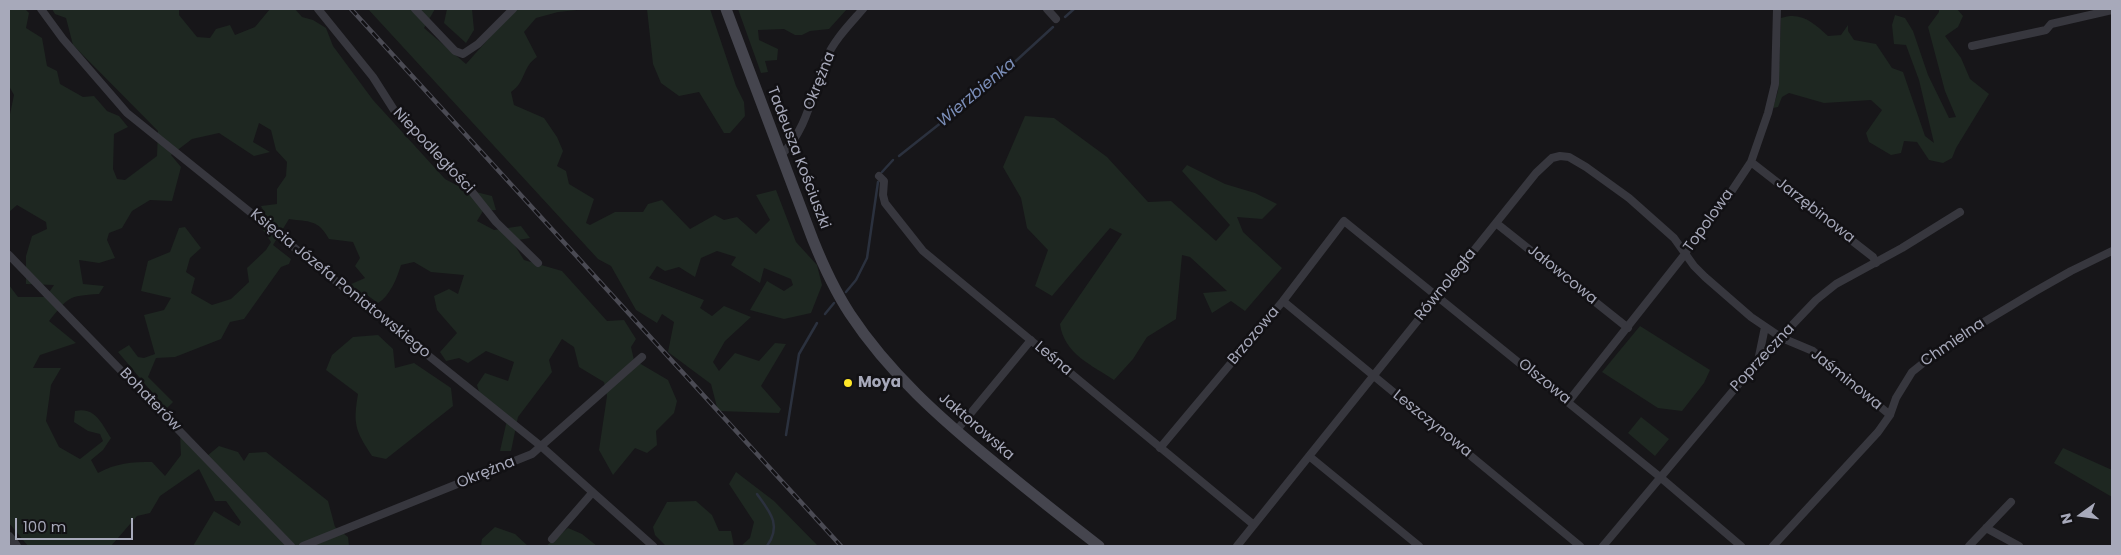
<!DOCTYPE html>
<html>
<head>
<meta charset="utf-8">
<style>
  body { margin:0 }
  #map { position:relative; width:2121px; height:555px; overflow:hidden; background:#171619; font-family:Poppins,sans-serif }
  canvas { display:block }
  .frame { position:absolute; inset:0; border:10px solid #a7a9ba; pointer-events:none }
  .north { position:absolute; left:2056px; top:490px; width:50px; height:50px; -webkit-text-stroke:4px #121114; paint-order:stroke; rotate:256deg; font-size:14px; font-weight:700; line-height:20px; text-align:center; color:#a7a9ba }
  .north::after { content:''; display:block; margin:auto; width:18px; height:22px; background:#a7a9ba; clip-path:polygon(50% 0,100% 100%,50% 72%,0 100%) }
  .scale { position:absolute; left:15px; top:518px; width:118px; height:22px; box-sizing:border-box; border:2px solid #a7a9ba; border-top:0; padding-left:6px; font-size:15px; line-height:18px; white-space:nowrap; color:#a7a9ba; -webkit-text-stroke:4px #121114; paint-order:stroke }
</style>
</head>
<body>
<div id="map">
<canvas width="2121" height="555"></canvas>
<div class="frame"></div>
<div class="north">N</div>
<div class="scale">100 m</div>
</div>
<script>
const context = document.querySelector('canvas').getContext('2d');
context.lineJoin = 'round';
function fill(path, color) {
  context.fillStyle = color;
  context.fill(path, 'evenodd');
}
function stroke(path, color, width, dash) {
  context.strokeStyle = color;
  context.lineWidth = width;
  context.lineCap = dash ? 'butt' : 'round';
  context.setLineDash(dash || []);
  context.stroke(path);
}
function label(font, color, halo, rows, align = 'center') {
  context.font = font + ' Poppins,sans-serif';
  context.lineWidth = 5;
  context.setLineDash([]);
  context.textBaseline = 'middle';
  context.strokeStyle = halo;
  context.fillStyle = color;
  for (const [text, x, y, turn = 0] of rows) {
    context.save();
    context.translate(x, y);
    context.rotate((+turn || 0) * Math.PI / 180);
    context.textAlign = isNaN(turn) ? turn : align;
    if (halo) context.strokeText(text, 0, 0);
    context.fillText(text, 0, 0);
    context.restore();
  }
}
fill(new Path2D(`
  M9 9H25L29 13 26 28 42 38 47 66 57 71 60 84 83 97 94 96 107 111 119 116 128 127 114 134 113 169 117 179 125 180 157 156 158 131 73 45 66 18 55 14 52 9H179V15L197 37 210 38 216 29 230 25 235 35 255 27 270 9H295L302 17 313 20 326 28 333 46 373 100 445 179 464 189 492 196 496 210 483 211 477 221 494 230 521 226 530 238 512 241 524 260 562 271 607 321 624 320 636 339 631 347 634 360 668 380 677 401 674 413 656 431 657 445 647 453 635 448 613 475 599 450 607 396 604 382 579 367 574 347 562 339 549 360 552 372 518 417 511 451H500L507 420 481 399 477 385 485 373 508 381 514 362 486 351 468 363 459 358 446 361 440 352 457 333 437 310 434 296 449 289 458 294 464 275 431 272 414 262 401 265C397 278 390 296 378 303L367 295 361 296 349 285 365 278 355 266 360 258 353 242 329 239C318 219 309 222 289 219L273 245 291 259 289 264 281 267 244 319 230 322 221 339 175 357 156 358 148 377 173 402 166 409 118 352 129 345 138 357 144 358 155 354 144 315 164 310 171 298 141 291 148 261 170 252 179 228 185 227 201 248 190 258 186 272 195 278 191 293 212 305 231 299 249 282 247 268 266 250 271 242 263 230 265 214 261 206 277 204V189L286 176 287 162 276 150 271 130 259 123 253 142 270 152 254 156 219 133 192 139 171 155 181 167 172 201 150 200 132 211 122 228 109 233 107 240 115 258 99 263 79 260 83 284 104 286 99 294C67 296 69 297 49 321L76 343 40 355 33 368H61L51 385 46 421 59 447 80 459 103 441 100 434 88 431 74 422 75 411C95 406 102 424 111 438L103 450 91 460 98 473C116 463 132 462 152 462L165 476 181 455 180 434 207 456 219 446 238 452 244 461 249 453 266 452 328 501 335 527 348 537 349 546H300L299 545 295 546H193L214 511 239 526 241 522 226 501H215L199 469 160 496 150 513 137 516 111 546H28L9 523V285L18 297H46L54 285 26 284V256L32 236 47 229 46 222 17 205 9 212V119L14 95 9 86Z
  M368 9H435L424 28 466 64 515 9H586L558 12 536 18 524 32 537 57C522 67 526 82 511 92L514 105 544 118 557 137 563 151 557 166 566 171 569 184 594 199 586 223 590 225 615 212H643L648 204 662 200 690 229 715 215 724 220 737 217 756 234 770 220 756 195 776 190 796 242 817 265 822 285 811 313 784 319 750 310 767 281 784 291 793 285 791 279 764 268 760 283 731 265 736 257 717 251 701 258 695 277 679 267 665 271 657 266 649 278 704 300 700 308 712 316 724 306 751 317 725 341 713 362 719 371 735 353 759 361 775 343 786 344 761 386 781 409 779 413 718 411 711 384 668 352 674 322 662 314 657 323 636 310 611 266 598 259Z
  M447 9H472L474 30 466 43 444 23Z
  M647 9H710L736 86 744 102 745 116 730 133H724L699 92 679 96 661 83 653 64Z
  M738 9H847L829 29 810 31 802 35H795L784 29 758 30 759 40 778 49 777 60 765 61 768 72 761 73Z
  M1939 9H1957L1963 16 1958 27 1945 36 1961 58 1970 79 1989 94 1956 148 1952 158 1943 163 1929 160 1917 142 1904 141 1901 153 1891 155 1869 142 1866 133 1882 110 1871 100 1824 103 1789 93 1782 97 1778 107 1773 108 1778 91 1781 18C1801 11 1814 23 1828 36L1841 35 1848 25V31L1854 40 1876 44 1892 68 1903 72 1925 136 1934 143 1919 80 1906 45 1894 44 1892 25 1895 15 1905 18 1913 31 1928 75 1949 118 1956 117 1945 91 1928 27 1939 12Z
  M1025 116 1054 118 1107 157 1148 202 1171 201 1216 241 1230 225 1182 171 1187 165 1225 184 1255 193 1277 204 1262 219 1237 217 1243 232 1282 268 1245 311 1231 301 1212 313 1203 293 1227 291 1190 257 1182 255 1176 319 1147 337 1133 359 1114 380C1092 365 1064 354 1060 324L1122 234 1110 228 1052 296 1035 286 1048 250 1027 228 1021 198 1003 167Z
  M1640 326 1710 370 1704 383 1682 411 1658 408 1602 372Z
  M378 335 393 349 395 368 414 363 451 388 453 406 386 459 372 456C355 430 353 424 358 394L326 370 332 355 353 337Z
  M1641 417 1669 439 1655 456 1628 433Z
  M2063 448 2112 470V497L2054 463Z
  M736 472 774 501 818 546H741L750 538 754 522 729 484Z
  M696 501 712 515 719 531H731L734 546H666L655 535 653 527 667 502Z
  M495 527 515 534 528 546H481L482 539Z
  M568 528 582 534 597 546H546Z`), '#1e2721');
stroke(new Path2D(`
  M1065 17 1074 9
  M899 156 995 80 1053 27
  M882 172 893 160
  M846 292 856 280 867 258 878 182
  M825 314 834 303
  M786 435 799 354 817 323
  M757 494C770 512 782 525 767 546`), '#2b313e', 2.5);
stroke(new Path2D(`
  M41 9 63 39 127 113 542 447 653 546
  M318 9 373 77 394 110 440 161 461 178 496 222 538 263
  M415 9 455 51 463 54 478 44 513 9
  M1047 9 1056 19
  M1972 46 2046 30 2051 24 2112 10
  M781 155C808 129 812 92 826 59 834 40 850 24 863 9
  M1751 162 1873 257 1876 263
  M879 176 884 181 883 195 885 203 923 251 1254 525
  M1496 223 1628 328
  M9 255 291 546
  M1283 301 1580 546
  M1758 361 1765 327
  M1568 402 1685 254 1693 239 1727 198 1751 162 1768 113 1775 84 1777 9
  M956 431 1031 340
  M1160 448 1283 301 1344 221 1660 477 1741 546
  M1309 456 1419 546
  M1986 528 2019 546
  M552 539 592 493
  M303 546 532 454 642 357
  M1237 546 1536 173 1552 158 1560 156 1569 157 1586 167 1629 198 1674 238 1694 266 1705 277 1751 317 1782 338 1813 351 1890 415
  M1603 546 1758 361 1816 300 1836 284 1902 248 1960 212
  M1773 546 1878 432 1890 415 1896 398 1912 372 1932 356 1979 325 2034 292 2071 271 2112 251
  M1969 546 2011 502`), '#37373e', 8);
stroke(new Path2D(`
  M9 537 16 546`), '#37373e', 10);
stroke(new Path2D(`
  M726 9 813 240C823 265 835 291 850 314 889 373 941 419 995 463 1029 491 1064 519 1099 546`), '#45454e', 11);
const rail = new Path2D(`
  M351 9 841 546`);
stroke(rail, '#4a4a53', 4.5);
stroke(rail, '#121114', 2.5, [8]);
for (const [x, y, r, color] of [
  [848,383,5,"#ffe728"]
]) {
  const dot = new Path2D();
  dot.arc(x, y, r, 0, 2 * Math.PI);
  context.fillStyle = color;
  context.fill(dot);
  stroke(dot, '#121114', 2);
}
label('15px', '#a7a9ba', '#121114', [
  ["Okrężna",820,81,-68],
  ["Niepodległości",433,151,47],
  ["Tadeusza Kościuszki",798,158,69],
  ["Jarzębinowa",1815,211,38],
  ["Topolowa",1709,221,-54],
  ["Jałowcowa",1562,275,39],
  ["Księcia Józefa Poniatowskiego",340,284,39],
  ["Równoległa",1446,285,-51],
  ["Brzozowa",1254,336,-50],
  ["Chmielna",1953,343,-34],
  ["Poprzeczna",1763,358,-47],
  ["Leśna",1053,359,40],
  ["Jaśminowa",1846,380,39],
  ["Olszowa",1544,382,39],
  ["Bohaterów",150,400,46],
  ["Leszczynowa",1432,424,39],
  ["Jaktorowska",976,427,41],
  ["Okrężna",486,473,-22]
]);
label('bold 15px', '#a7a9ba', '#121114', [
  ["Moya",858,383]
], 'left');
label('italic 16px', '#7b8eb8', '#121114', [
  ["Wierzbienka",977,93,-40]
]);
</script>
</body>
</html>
